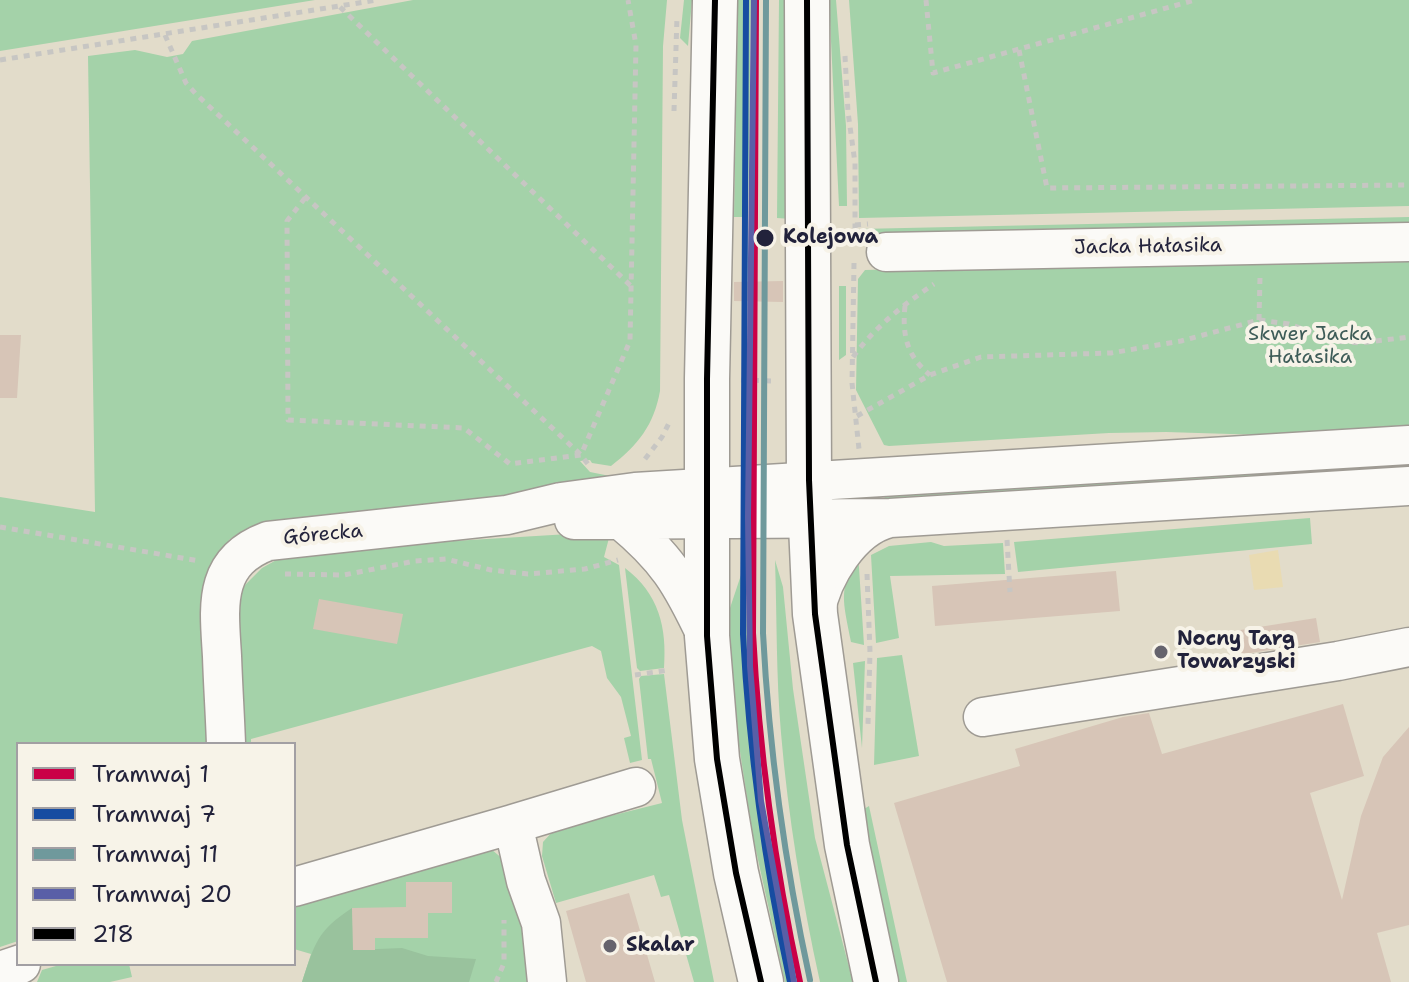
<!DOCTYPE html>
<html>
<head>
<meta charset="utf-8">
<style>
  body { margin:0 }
  #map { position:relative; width:1409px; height:982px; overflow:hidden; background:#e2dcca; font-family:"Shantell Sans",sans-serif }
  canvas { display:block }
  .legend { position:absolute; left:16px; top:742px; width:280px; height:224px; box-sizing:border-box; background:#f7f3e8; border:2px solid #a29fa3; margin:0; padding:10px 14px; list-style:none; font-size:24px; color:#22223b }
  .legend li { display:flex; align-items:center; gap:16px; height:40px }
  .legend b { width:40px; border:2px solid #a29fa3 }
</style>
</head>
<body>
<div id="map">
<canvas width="1409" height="982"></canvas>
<ul class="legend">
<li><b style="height:10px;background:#ca0047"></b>Tramwaj 1</li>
<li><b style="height:10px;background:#174ca1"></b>Tramwaj 7</li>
<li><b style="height:10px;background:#6f999c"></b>Tramwaj 11</li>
<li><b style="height:10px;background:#595fa7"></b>Tramwaj 20</li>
<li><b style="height:10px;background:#000"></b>218</li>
</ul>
</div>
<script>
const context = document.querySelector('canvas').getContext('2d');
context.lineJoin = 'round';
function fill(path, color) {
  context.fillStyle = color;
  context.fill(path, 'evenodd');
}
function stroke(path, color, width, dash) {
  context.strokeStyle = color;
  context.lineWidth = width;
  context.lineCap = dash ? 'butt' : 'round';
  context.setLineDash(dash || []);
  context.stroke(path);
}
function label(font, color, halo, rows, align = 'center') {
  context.font = font + ' "Shantell Sans",sans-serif';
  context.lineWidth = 8;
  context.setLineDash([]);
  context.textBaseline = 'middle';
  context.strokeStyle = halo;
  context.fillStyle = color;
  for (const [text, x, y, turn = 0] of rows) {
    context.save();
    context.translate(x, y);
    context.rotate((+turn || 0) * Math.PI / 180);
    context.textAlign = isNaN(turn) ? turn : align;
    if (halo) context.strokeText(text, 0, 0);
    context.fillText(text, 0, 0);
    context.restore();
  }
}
fill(new Path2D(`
  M0 0H315L0 51Z
  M413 0H667L663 46 660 391C654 425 638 445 611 466L592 463 590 460 580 461 590 472 610 476V485L261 525 244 530 229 540 200 615 210 744H18V941L0 947V497L95 512 88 56 135 50 167 57 183 54 192 41Z
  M684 0H692L688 46 680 38Z
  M738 0H751L748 217H734Z
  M779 0H788L791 219 777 218Z
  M829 0H836L846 126 847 206H839Z
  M849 0H1409V206L859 218 858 124Z
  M1409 217V227L886 239 861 238 859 229Z
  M1409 256V430L1295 436 1166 432 1109 433 889 446 884 445 856 390 858 279 865 270Z
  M839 286H846V355L839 360Z
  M1409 459V471L885 503 884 492Z
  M1310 518 1312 544 1018 572 1014 542Z
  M569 534 609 538 604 557 619 565 642 760 630 763 624 738 631 736 621 697 607 678 601 651 592 646 251 739V744H239L237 599 245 585 262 568 289 553 305 550Z
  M931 542 944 546 1003 543 1005 574 890 576 899 638 876 643 871 555 889 546Z
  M858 552 864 645 851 642C843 600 838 592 858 552Z
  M775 560 783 587 793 689 815 838 853 982H820C802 900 788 816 781 733 776 675 777 618 775 560Z
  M745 563C747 622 748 681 754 740 761 822 776 902 794 982H785L753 837 732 699 727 617Z
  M625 568C659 594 667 627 664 668L640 671 637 668Z
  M902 655 919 756 874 765 877 658Z
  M865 661 862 748 853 663Z
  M664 674 682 820 714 982H694L669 895 661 897 654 875 556 903 542 856 543 842 553 831 585 818 590 821 662 803 651 759H648L639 679 641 676Z
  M869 806 907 982H896L869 855 864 809Z
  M491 849 504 860 535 967 533 982H302L311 954 294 949V907Z
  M63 964H129L132 977 110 982H37L42 970Z`), '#a4d2a9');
fill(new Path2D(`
  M352 908 354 950 402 948 428 956 476 959 469 982H302C315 943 317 931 352 908Z`), '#99c29d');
fill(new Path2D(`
  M1278 550 1283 587 1254 590 1249 555Z`), '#e9dbb2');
fill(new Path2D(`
  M783 281V302L734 301V282Z
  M0 335H21L17 398H0Z
  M1116 571 1120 611 935 626 932 586Z
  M319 599 403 614 397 644 313 629Z
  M1316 618 1320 642 1238 655 1234 631Z
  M1343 704 1364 776 1310 793 1342 900 1361 816 1383 757 1409 727V925L1377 933 1391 982H947L894 803 1020 766 1015 749 1123 717 1149 713 1162 754Z
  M406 882H452V913H428V938H375V950H353L352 908 406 907Z
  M629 893 655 982H586L566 911Z`), '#d7c5b7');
const minor = new Path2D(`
  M886 252 1409 242
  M574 520 890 518 1409 486
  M621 520C667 558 681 582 706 635
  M815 614C822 576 851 527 890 518
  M983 717 1338 661 1409 647
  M226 744C225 715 223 686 222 656 219 606 212 562 268 541L507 515 561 502 635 492 1409 445
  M513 824 636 787
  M294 887 513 824 526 881 541 923 547 982
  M0 971 21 964`);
const major = new Path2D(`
  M715 0 707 379V636L717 759 736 873 761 982
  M807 0 809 480 815 614 847 845 876 982`);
stroke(minor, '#9f9b94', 41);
stroke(major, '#9f9b94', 47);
stroke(new Path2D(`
  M926 0 933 73 1195 0
  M340 7 632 287
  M165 35 186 83 196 94 581 455 591 468
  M1019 50 1047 188 1409 185
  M845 56 848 112 855 163V242
  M0 60 377 0
  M674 111 677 17
  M305 198 287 221 288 420 464 428 510 464 581 455 630 341 636 45 628 0
  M855 225 868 224
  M854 263 852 383 859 449
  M905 306C902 336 907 356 930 375
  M1259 320 1260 277
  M853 357C875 327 903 305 934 284
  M741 380 775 381
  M857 416 930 375 981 357 1111 353 1181 341 1259 320 1289 324 1335 341 1360 343 1409 337
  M645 459 662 437 670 421
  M0 527 200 561
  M1007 540 1010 592
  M285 574 344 575 415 561 446 559 491 570 528 574 585 569 618 560
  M867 574 870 652 868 724
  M635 675 669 670
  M496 982 504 963V920`), '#c7c6c3', 5, [6, 6]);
stroke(minor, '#fbfaf7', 38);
stroke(major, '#fbfaf7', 44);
stroke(new Path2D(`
  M715 0 707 379V636L717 759 736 873 761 982
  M807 0 809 480 815 614 847 845 876 982`), '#000', 6);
stroke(new Path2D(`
  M756 0 753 633C759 751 775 867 800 982`), '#ca0047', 6);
stroke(new Path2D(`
  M746 0 743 634C749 751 765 867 790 982`), '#174ca1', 6);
stroke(new Path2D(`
  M766 0 763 633C769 750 785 865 810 980`), '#6f999c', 6);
stroke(new Path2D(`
  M754 0 748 517 750 666 761 801 794 982`), '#595fa7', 6);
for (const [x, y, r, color] of [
  [765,238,10,"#22223b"],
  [1161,652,8,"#65636d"],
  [610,946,8,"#65636d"]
]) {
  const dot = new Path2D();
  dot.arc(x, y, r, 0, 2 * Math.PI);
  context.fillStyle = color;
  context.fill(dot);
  stroke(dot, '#f7f3e8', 3);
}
label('bold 20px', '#22223b', '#f7f3e8', [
  ["Kolejowa",783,238]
], 'left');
label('20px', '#22223b', '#f7f3e8', [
  ["Jacka Hałasika",1148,247,-1],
  ["Górecka",323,535,-5]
]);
label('20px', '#3e5c58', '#f7f3e8', [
  ["Skwer Jacka",1310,335],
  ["Hałasika",1310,358]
]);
label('bold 20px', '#22223b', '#f7f3e8', [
  ["Nocny Targ",1177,640],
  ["Towarzyski",1177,663],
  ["Skalar",626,946]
], 'left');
</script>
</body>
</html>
